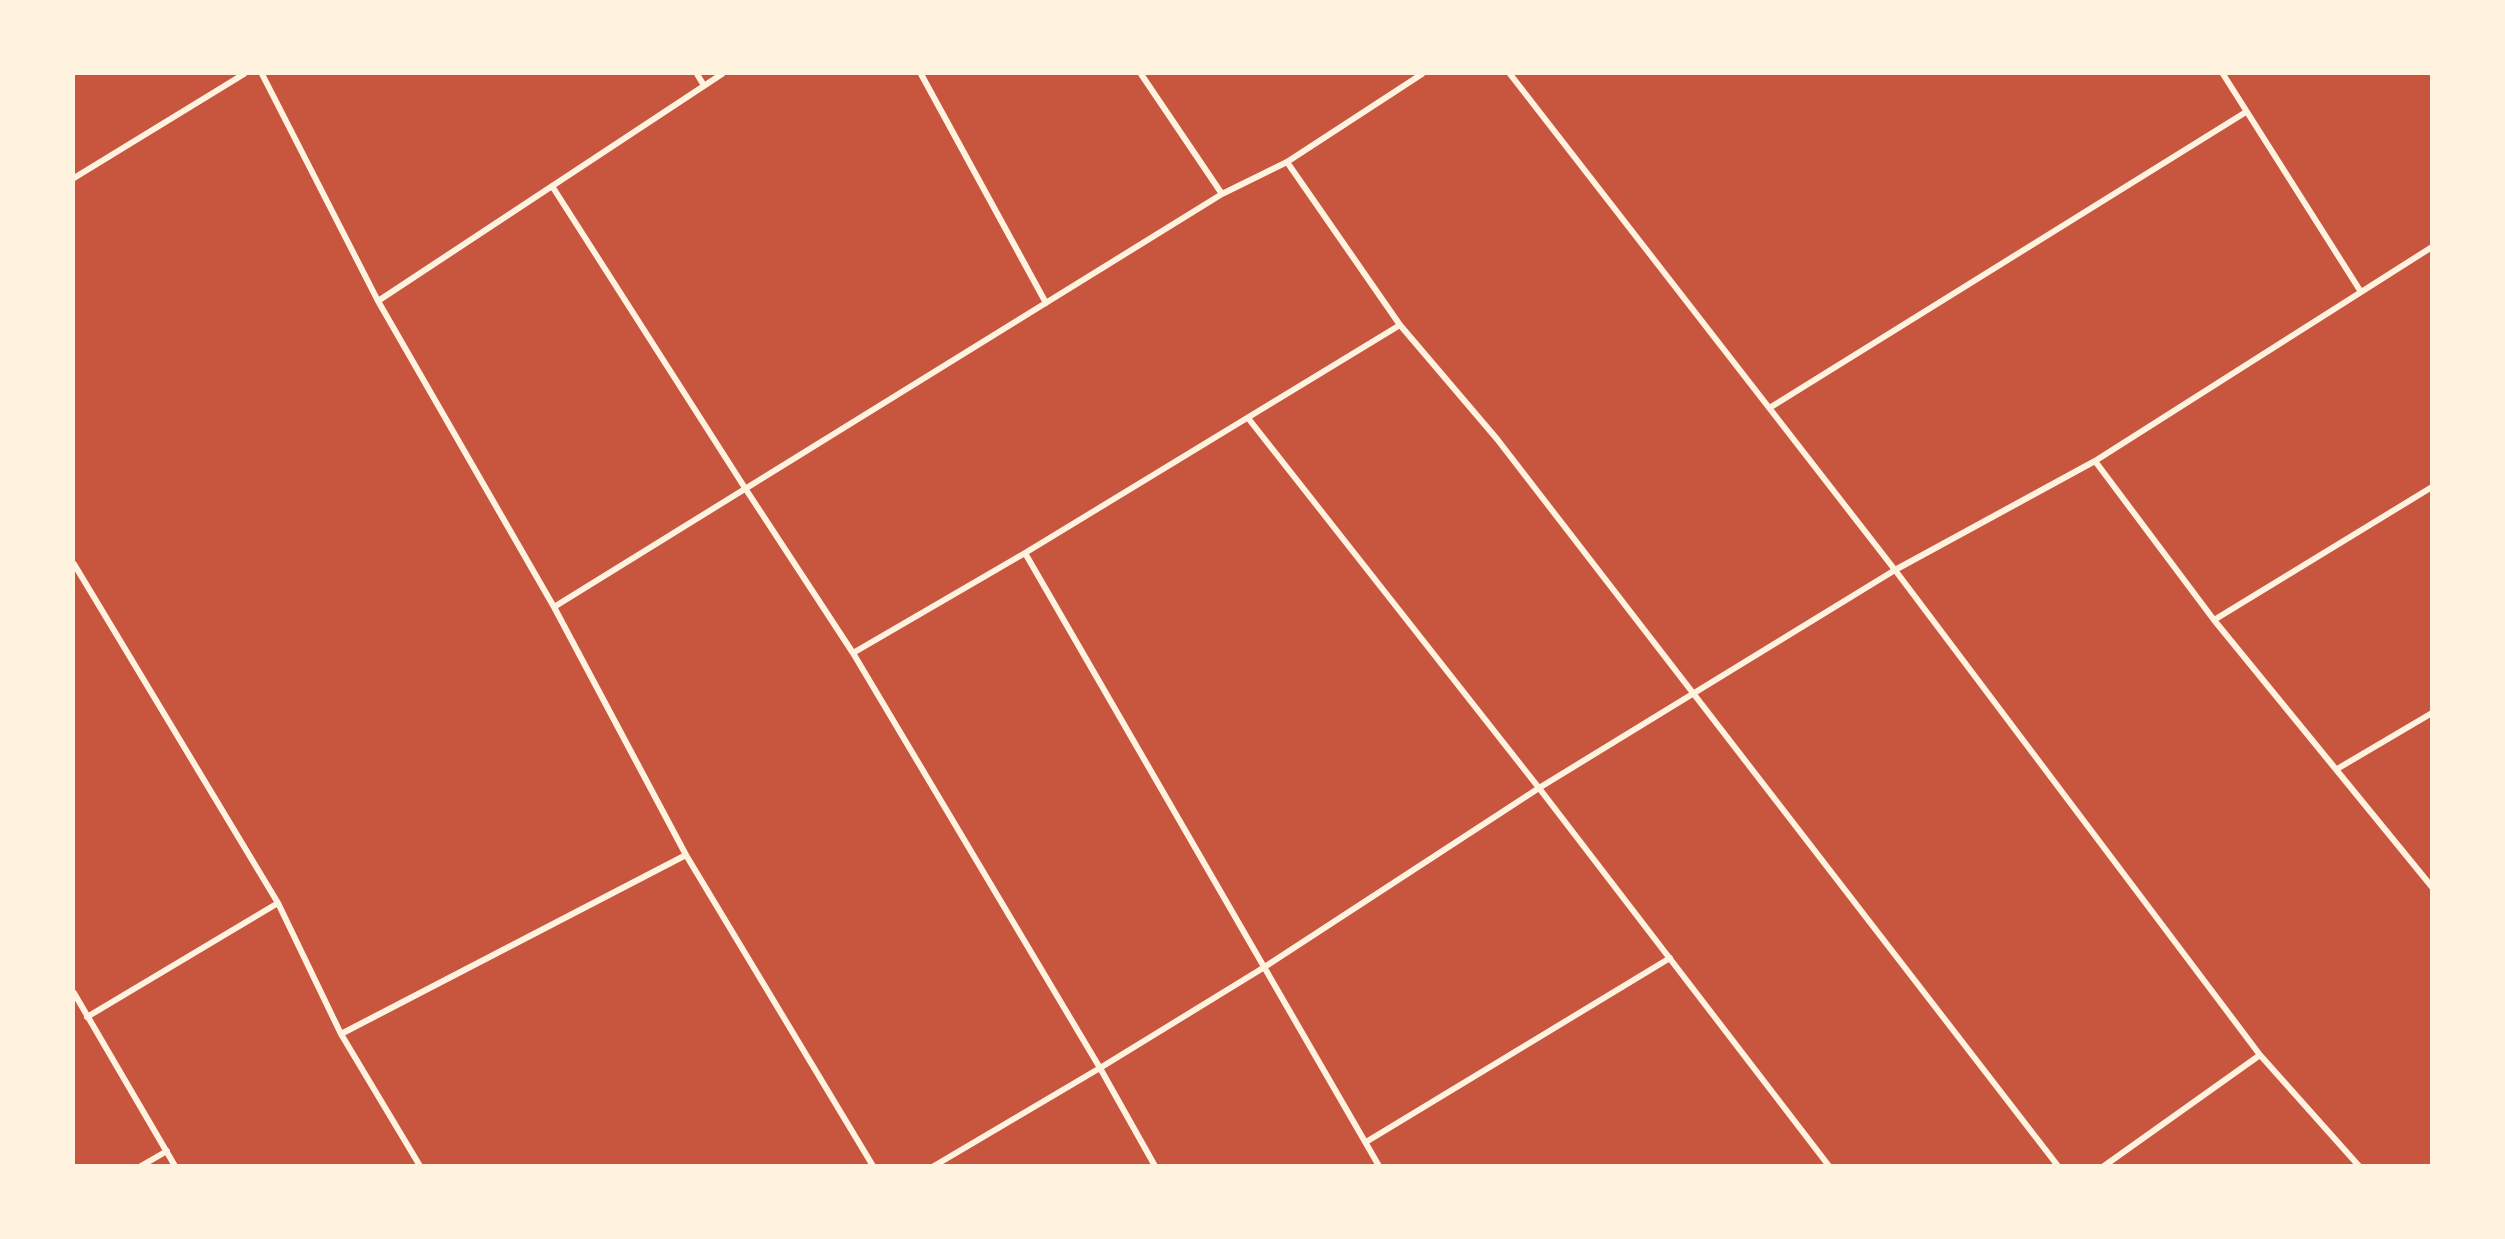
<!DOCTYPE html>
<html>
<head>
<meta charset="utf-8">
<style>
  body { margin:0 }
  #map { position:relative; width:2505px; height:1239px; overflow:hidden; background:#c8553d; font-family:"DM Sans",sans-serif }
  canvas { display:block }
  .frame { position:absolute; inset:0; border:75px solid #fff3e0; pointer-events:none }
</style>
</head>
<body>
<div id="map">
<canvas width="2505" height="1239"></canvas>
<div class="frame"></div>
</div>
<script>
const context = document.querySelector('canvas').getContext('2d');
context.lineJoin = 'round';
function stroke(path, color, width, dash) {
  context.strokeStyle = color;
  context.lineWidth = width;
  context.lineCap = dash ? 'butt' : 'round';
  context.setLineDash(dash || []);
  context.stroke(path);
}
stroke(new Path2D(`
  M262 74 378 301 554 607 686 855 873 1166
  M697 74 703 84
  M921 74 1046 303
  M1141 74 1222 194
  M1510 74 1895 570 2260 1055 2359 1166
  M2223 74 2361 292
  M1287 162 1400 325 1497 439 2058 1166
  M74 178 244 74
  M552 186 745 488 853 653 1100 1068 1155 1166
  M378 301 722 74
  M1771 407 2246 112
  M1248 418 1539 788 1829 1166
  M2095 461 2214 620 2432 887
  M1025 553 1379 1166
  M74 564 278 903 341 1034 420 1166
  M554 607 1222 194 1287 162 1422 74
  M2214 620 2432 487
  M853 653 1025 553 1400 325
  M2337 769 2432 713
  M74 993 175 1166
  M87 1017 278 903
  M341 1034 686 855
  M1366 1142 1670 958
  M141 1166 167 1151
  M934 1166 1100 1068 1263 968 1539 788 1895 570 2095 461 2432 247
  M2104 1166 2260 1055`), '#fff3e0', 6);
</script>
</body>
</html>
